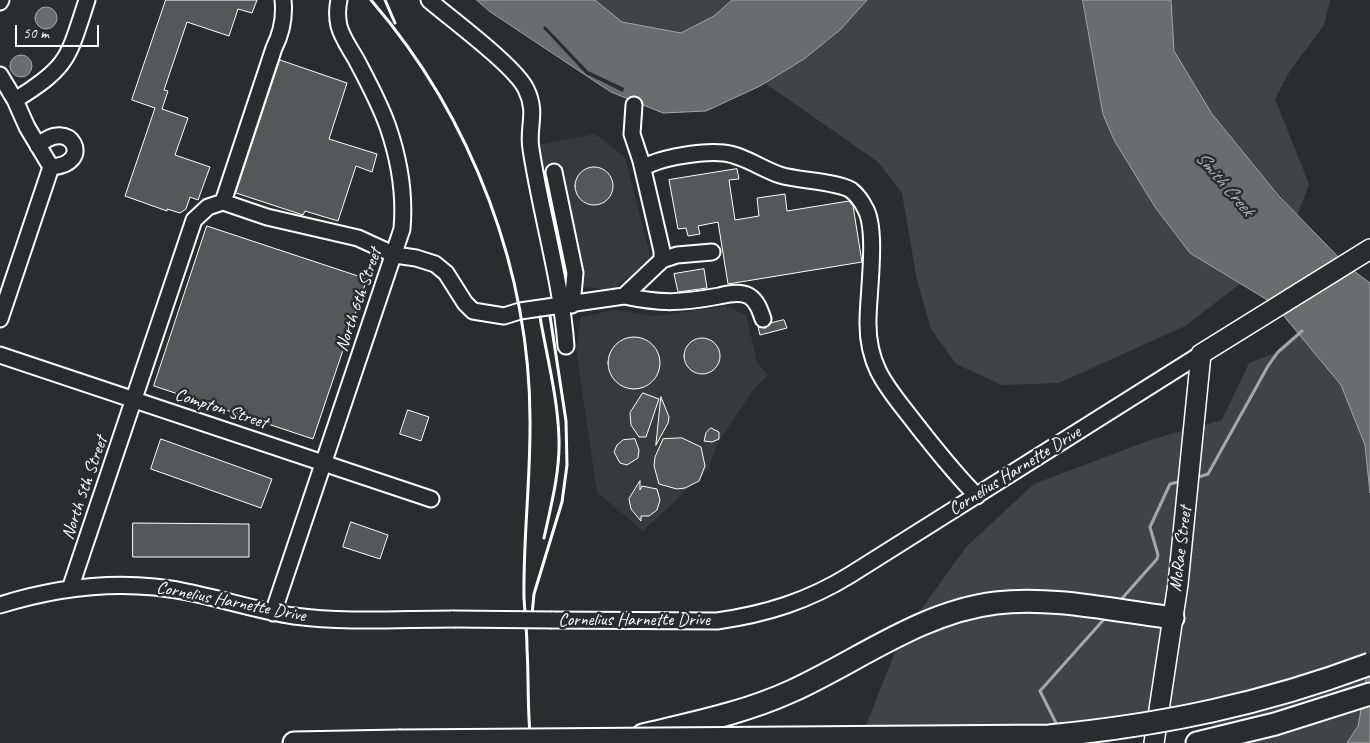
<!DOCTYPE html>
<html>
<head>
<meta charset="utf-8">
<style>
  body { margin:0 }
  #map { position:relative; width:1370px; height:743px; overflow:hidden; background:#2a2d2e; font-family:Caveat,sans-serif }
  canvas { display:block }
  .scale { position:absolute; left:15px; top:25px; width:84px; height:22px; box-sizing:border-box; border:2px solid #fff; border-top:0; padding-left:6px; font-size:15px; line-height:18px; white-space:nowrap; color:#fff; -webkit-text-stroke:4px #2a2d2e; paint-order:stroke }
</style>
</head>
<body>
<div id="map">
<canvas width="1370" height="743"></canvas>
<div class="scale">50 m</div>
</div>
<script>
const context = document.querySelector('canvas').getContext('2d');
context.lineJoin = 'round';
function fill(path, color) {
  context.fillStyle = color;
  context.fill(path, 'evenodd');
}
function stroke(path, color, width, dash) {
  context.strokeStyle = color;
  context.lineWidth = width;
  context.lineCap = dash ? 'butt' : 'round';
  context.setLineDash(dash || []);
  context.stroke(path);
}
function label(font, color, halo, rows, align = 'center') {
  context.font = font + ' Caveat,sans-serif';
  context.lineWidth = 5;
  context.setLineDash([]);
  context.textBaseline = 'middle';
  context.strokeStyle = halo;
  context.fillStyle = color;
  for (const [text, x, y, turn = 0] of rows) {
    context.save();
    context.translate(x, y);
    context.rotate((+turn || 0) * Math.PI / 180);
    context.textAlign = isNaN(turn) ? turn : align;
    if (halo) context.strokeText(text, 0, 0);
    context.fillText(text, 0, 0);
    context.restore();
  }
}
fill(new Path2D(`
  M595 134 625 157 651 259 612 290 566 285 538 145Z
  M726 306 746 315 757 362 768 375 753 390 718 443 708 470 643 531 597 492 576 350 581 317 613 310 655 316Z`), '#373a3b');
fill(new Path2D(`
  M595 0H732L714 16 681 33 622 22Z
  M867 0H1083L1103 114 1114 140 1155 207 1190 253 1240 284 1185 326 1059 383 1002 385 956 364 931 329 917 280 902 193 878 162 765 83 804 58 841 29Z
  M1171 0H1330L1324 25 1290 71 1275 99 1309 184 1297 216 1212 114 1174 51Z
  M1299 333 1341 385 1365 445 1370 493V657L1358 726 1347 743H1249L1206 722 1117 736 1110 743H859L901 637 967 546 1034 484 1153 439 1222 420 1249 363 1278 352Z`), '#414445');
const water = new Path2D(`
  M477 0H595L622 22 681 33 714 16 732 0H867L841 29 804 59 760 86 706 111 663 113 611 92 489 11Z
  M1083 0H1171L1174 51 1212 114 1279 196 1347 266 1370 283V493L1365 445 1341 385 1274 304 1190 253 1155 207 1114 140 1103 114Z
  M35 18a11 11 0 1 1 22 0a11 11 0 1 1-22 0Z
  M10 66a11 11 0 1 1 22 0a11 11 0 1 1-22 0Z
  M1370 657V743H1347L1358 726Z`);
fill(water, '#6a6c6d');
stroke(water, '#a6a7a7', 1);
fill(new Path2D(`
  M545 26 588 71 624 88 623 92 586 74 543 28Z`), '#2a2d2e');
stroke(new Path2D(`
  M1195 478 1208 474 1268 366 1278 352 1302 331
  M1118 603 1157 559 1158 555 1150 527 1170 484 1182 481
  M1055 727 1056 723 1040 691 1106 617`), '#a6a7a7', 3);
const building = new Path2D(`
  M166 0H257L252 13 238 9 229 36 187 22 164 90 168 91 162 109 188 118 175 155 210 167 198 200 190 197 186 209 180 213 167 209V211L125 196 155 108 132 100Z
  M280 60 347 83 329 139 377 154 372 172 356 166 338 221 305 211 303 215 236 193Z
  M575 186a19 19 0 1 1 38 0a19 19 0 1 1-38 0Z
  M737 169 739 179 729 180 735 220 759 216 757 198 785 194 787 211 849 201 853 206 862 262 728 284 718 222 698 226 700 234 688 236 686 228 678 229 669 180Z
  M207 226 367 279 313 439 154 386Z
  M704 269 707 288 678 292 674 274Z
  M784 320 787 328 760 335 758 327 766 328 771 323Z
  M608 363a26 26 0 1 1 52 0a26 26 0 1 1-52 0Z
  M684 356a18 18 0 1 1 36 0a18 18 0 1 1-36 0Z
  M643 393 659 399 646 437H639L631 425 630 413Z
  M661 397 669 417 668 423 656 445Z
  M408 410 429 417 421 441 400 434Z
  M711 428 719 432V439L712 442 704 441 706 433Z
  M682 438 701 447 705 466 699 481 685 488 677 489 659 484 654 466 655 457 663 439Z
  M161 439 272 479 261 508 151 469Z
  M635 439 639 450 638 458 627 465 620 463 614 452 617 445 623 440Z
  M640 481V490L642 486 657 489 660 500 657 510 649 516H641V521L631 509 629 499Z
  M351 522 388 535 380 559 343 547Z
  M133 523 249 524V557H133Z`);
fill(building, '#555758');
stroke(building, '#fff', 1);
const minor = new Path2D(`
  M429 0C451 19 515 66 526 89 538 113 527 128 531 149 541 215 561 279 566 346
  M0 2 1 0
  M0 75 15 100
  M634 105 632 134 641 161 662 251V260
  M38 146C70 115 96 164 51 167
  M51 167 27 127 15 100C69 67 68 58 87 0
  M643 168C660 157 703 151 724 153 743 155 762 169 780 175 799 181 835 181 851 190 856 194 862 202 865 208 878 229 868 294 868 321 867 370 891 391 918 427 938 452 954 473 977 496
  M554 172 575 273 572 305
  M223 202 274 48C282 32 285 18 283 0
  M624 296C662 304 681 303 719 296 728 294 740 291 749 296 757 301 760 310 763 319
  M0 319 51 167
  M0 355 431 499
  M70 589 194 220 208 207 223 202 267 217 358 238 395 255 416 258 435 264 446 273 465 303 473 311 504 316 520 311 624 296 662 260 677 255 712 252
  M0 605C61 586 124 579 187 592 223 599 258 611 294 616 346 623 401 619 453 619
  M273 613 402 229C405 195 399 159 388 127 380 104 368 82 357 61 351 50 342 38 339 26 337 17 337 9 339 0
  M552 620 717 621C766 614 808 601 850 575L1201 354`);
const major = new Path2D(`
  M1154 743 1178 584 1201 354 1370 249`);
const highway = new Path2D(`
  M643 735C693 723 744 713 792 691 858 661 921 612 996 603 1052 596 1116 611 1173 618
  M294 743 399 741
  M1197 743 1275 724 1370 694`);
stroke(minor, '#fff', 19);
stroke(major, '#fff', 22);
stroke(highway, '#fff', 25);
stroke(minor, '#2a2d2e', 15);
stroke(major, '#2a2d2e', 19);
stroke(highway, '#2a2d2e', 21);
stroke(new Path2D(`
  M371 0C472 117 532 274 530 429 530 485 523 542 524 598 525 615 527 632 527 649 529 680 527 712 531 743
  M385 0 395 23
  M540 317C547 357 558 399 559 439 560 472 551 506 544 538
  M531 625 534 594 562 502 567 465 566 421 550 316`), '#fff', 3);
const minorBridge = new Path2D(`
  M453 619 552 620`);
const highwayBridge = new Path2D(`
  M399 741 1049 736C1163 725 1263 704 1370 664`);
stroke(minorBridge, '#fff', 19, []);
stroke(highwayBridge, '#fff', 25, []);
stroke(minorBridge, '#2a2d2e', 15);
stroke(highwayBridge, '#2a2d2e', 21);
label('18px', '#fff', '#2a2d2e', [
  ["North 6th Street",359,300,-71],
  ["Compton Street",221,409,18],
  ["Cornelius Harnette Drive",1015,471,-32],
  ["North 5th Street",85,488,-71],
  ["McRae Street",1181,549,-83],
  ["Cornelius Harnette Drive",231,602,11],
  ["Cornelius Harnette Drive",634,620]
]);
label('italic 19px', '#b4b6b6', '#2a2d2e', [
  ["Smith Creek",1224,184,49]
]);
</script>
</body>
</html>
